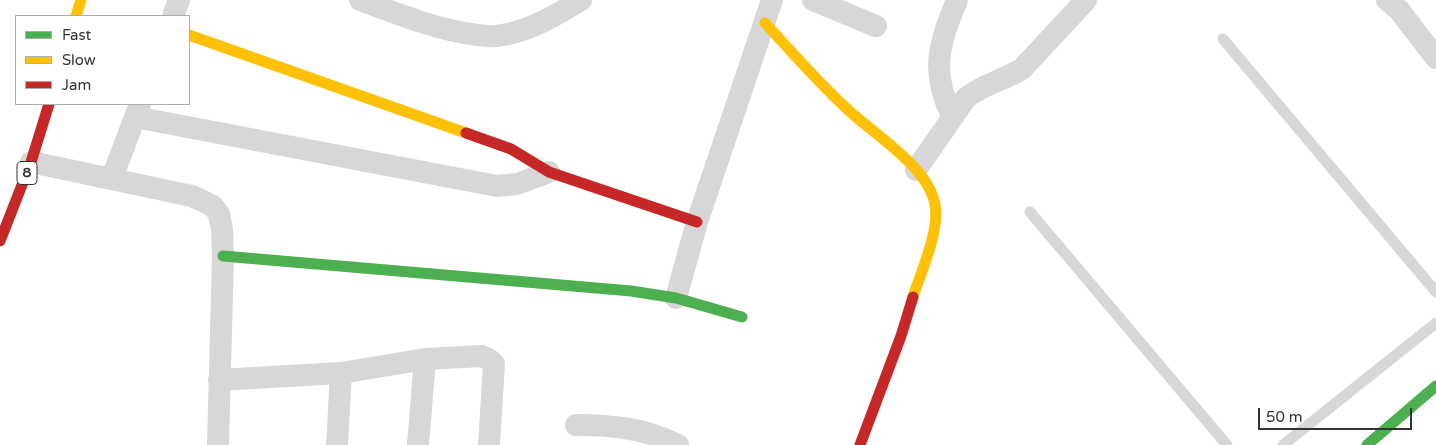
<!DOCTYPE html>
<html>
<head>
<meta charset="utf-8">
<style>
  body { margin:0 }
  #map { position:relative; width:1436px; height:445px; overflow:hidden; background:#fff; font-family:"Varela Round",sans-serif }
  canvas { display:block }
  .legend { position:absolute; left:15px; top:15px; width:175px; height:90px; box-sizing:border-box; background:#fff; border:1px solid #adadad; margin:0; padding:6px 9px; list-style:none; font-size:15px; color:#333 }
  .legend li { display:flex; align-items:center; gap:10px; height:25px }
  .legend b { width:25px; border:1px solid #adadad }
  .scale { position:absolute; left:1258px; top:408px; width:154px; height:22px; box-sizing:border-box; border:2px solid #333; border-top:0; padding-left:6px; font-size:15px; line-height:18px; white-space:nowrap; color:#333; -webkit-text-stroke:4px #fff; paint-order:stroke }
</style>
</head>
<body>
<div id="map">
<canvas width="1436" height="445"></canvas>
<ul class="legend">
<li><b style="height:6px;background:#4caf50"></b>Fast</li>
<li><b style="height:6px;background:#ffc107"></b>Slow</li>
<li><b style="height:6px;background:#c62828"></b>Jam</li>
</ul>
<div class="scale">50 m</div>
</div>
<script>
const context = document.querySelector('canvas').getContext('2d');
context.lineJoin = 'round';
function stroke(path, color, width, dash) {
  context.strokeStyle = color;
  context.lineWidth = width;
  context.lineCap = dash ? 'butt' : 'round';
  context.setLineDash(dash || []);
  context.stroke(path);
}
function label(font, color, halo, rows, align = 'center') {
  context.font = font + ' "Varela Round",sans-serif';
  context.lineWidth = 5;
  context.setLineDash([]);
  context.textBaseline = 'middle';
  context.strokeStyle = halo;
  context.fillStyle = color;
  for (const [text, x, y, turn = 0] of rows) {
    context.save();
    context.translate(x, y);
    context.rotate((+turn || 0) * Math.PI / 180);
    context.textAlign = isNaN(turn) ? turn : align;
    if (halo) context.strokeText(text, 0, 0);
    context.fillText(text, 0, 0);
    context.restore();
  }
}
stroke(new Path2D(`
  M1223 39 1436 292
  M1030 212 1227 445
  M1283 445 1436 323`), '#d7d7d7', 11);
stroke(new Path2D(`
  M360 0C398 14 437 30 478 35 484 35 491 37 497 36 528 32 555 16 581 0
  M813 0 876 26
  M1387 0 1399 10 1436 58
  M173 16 179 0
  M952 116C930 71 939 44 957 0
  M135 117 497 186 517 184 549 172
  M31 162 192 196 213 206 219 214 222 229 223 256 218 445
  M916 170 966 98C983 84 1004 80 1022 69L1086 0
  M112 178 140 104
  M676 298 697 222 772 0
  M219 380 341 373 425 359 482 356 490 360 494 364 489 445
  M576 425C613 425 644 428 678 445
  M337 445 341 373
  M418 445 425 359`), '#d7d7d7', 22);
stroke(new Path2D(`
  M223 256 631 291 676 298 742 317
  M1367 445 1436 386`), '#4caf50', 11);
stroke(new Path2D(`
  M76 16 81 0
  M765 23C791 51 816 80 844 106 871 133 929 166 935 205 940 230 921 272 913 297
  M189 35 466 133`), '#ffc107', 11);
stroke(new Path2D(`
  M466 133 511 149 549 172 697 222
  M0 241 31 162 49 104
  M860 445 901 336 913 297`), '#c62828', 11);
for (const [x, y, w] of [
  [27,173,20]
]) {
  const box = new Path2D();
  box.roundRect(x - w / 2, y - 11.5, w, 23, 4);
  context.fillStyle = '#fff';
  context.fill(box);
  stroke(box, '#333', 1);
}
label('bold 14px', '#333', null, [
  ["8",27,173]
]);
</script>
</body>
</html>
